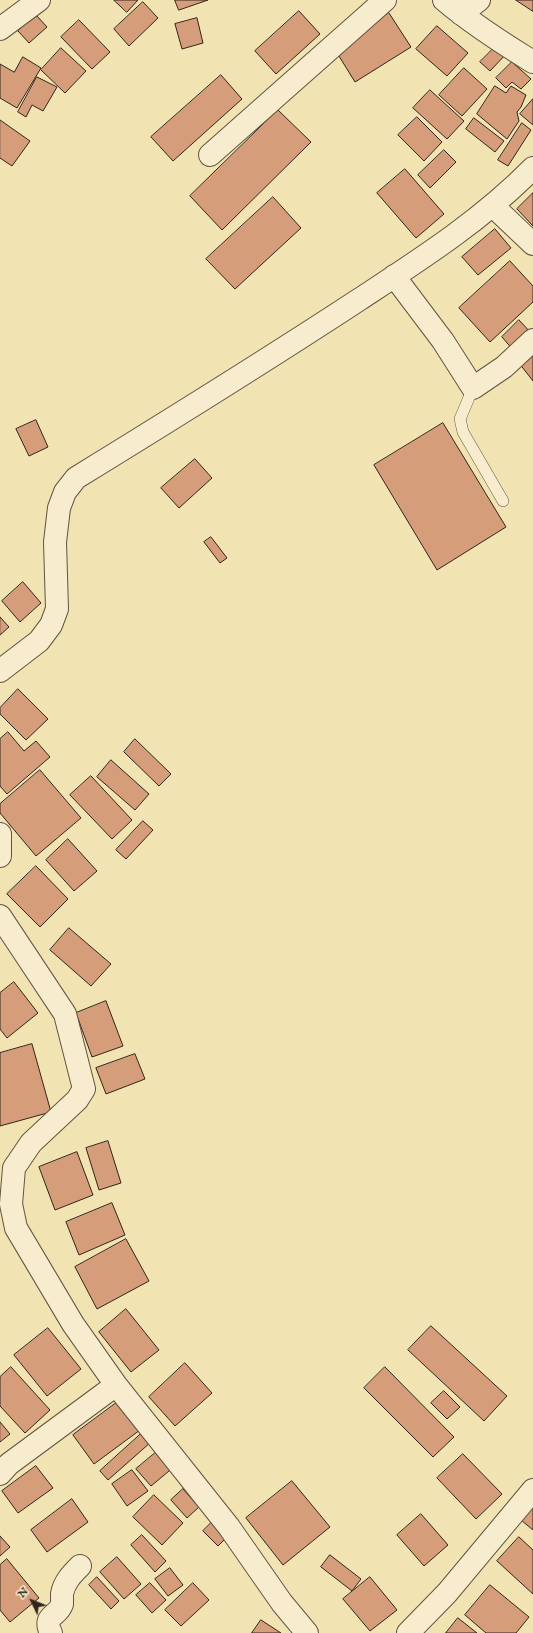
<!DOCTYPE html>
<html>
<head>
<meta charset="utf-8">
<style>
  body { margin:0 }
  #map { position:relative; width:533px; height:1633px; overflow:hidden; background:#f2e3b3; font-family:"IM FELL English",serif }
  canvas { display:block }
  .north { position:absolute; left:12px; top:1581px; width:40px; height:40px; -webkit-text-stroke:3px #f7edce; paint-order:stroke; rotate:313deg; font-size:11px; font-weight:700; line-height:16px; text-align:center; color:#31241c }
  .north::after { content:''; display:block; margin:auto; width:14px; height:18px; background:#31241c; clip-path:polygon(50% 0,100% 100%,50% 72%,0 100%) }
</style>
</head>
<body>
<div id="map">
<canvas width="533" height="1633"></canvas>
<div class="north">N</div>
</div>
<script>
const context = document.querySelector('canvas').getContext('2d');
context.lineJoin = 'round';
function fill(path, color) {
  context.fillStyle = color;
  context.fill(path, 'evenodd');
}
function stroke(path, color, width, dash) {
  context.strokeStyle = color;
  context.lineWidth = width;
  context.lineCap = dash ? 'butt' : 'round';
  context.setLineDash(dash || []);
  context.stroke(path);
}
const building = new Path2D(`
  M114 0H138L127 12Z
  M175 0H208L179 10Z
  M516 0H533V11Z
  M143 2 158 18 129 46 114 29Z
  M299 11 320 34 276 74 255 51Z
  M389 13 411 47 355 82 334 48Z
  M36 15 47 27 29 43 18 31Z
  M197 18 203 43 182 49 175 24Z
  M79 20 110 52 92 69 61 37Z
  M437 26 468 53 447 76 416 49Z
  M498 44 507 53 490 71 480 62Z
  M61 48 86 71 65 93 41 70Z
  M23 57 41 68 17 108 0 98V64L14 72Z
  M512 62 531 79 521 89 512 82 506 88 496 78Z
  M464 68 487 89 462 116 439 95Z
  M221 75 242 99 173 161 151 137Z
  M37 77 57 87 43 111 32 105 26 117 18 112Z
  M495 86 506 93 511 86 526 95 521 107 517 112 519 121 507 139 477 114Z
  M430 90 464 121 447 139 413 108Z
  M533 99V125L520 114Z
  M278 110 311 142 222 230 190 196Z
  M417 117 442 142 424 161 398 135Z
  M474 118 504 141 495 152 466 129Z
  M0 120 30 141 12 166 0 158Z
  M522 123 531 130 508 166 498 160Z
  M444 150 456 162 430 188 418 175Z
  M405 169 444 214 416 238 377 193Z
  M533 193V226L517 209Z
  M273 197 301 228 235 289 206 259Z
  M495 229 511 248 478 275 462 257Z
  M510 261 533 286V302L490 342 459 308Z
  M519 320 532 334 514 351 502 337Z
  M533 353V381L519 363Z
  M36 420 48 447 29 456 16 429Z
  M443 423 506 527 437 570 374 465Z
  M195 459 212 478 179 508 161 488Z
  M211 537 227 558 220 563 204 542Z
  M23 582 41 603 20 622 2 601Z
  M0 617 9 627 0 635Z
  M18 689 48 719 26 740 0 714V708Z
  M8 732 24 751 36 741 50 757 7 794 0 786V739Z
  M135 739 171 774 159 786 124 752Z
  M111 760 149 794 135 810 97 777Z
  M40 770 81 818 36 856 0 813V804Z
  M91 776 132 820 112 839 70 795Z
  M143 821 153 830 126 859 116 850Z
  M68 839 97 871 74 891 46 860Z
  M36 866 68 899 40 927 7 894Z
  M69 928 111 964 91 986 50 950Z
  M14 982 38 1013 7 1038 0 1029V993Z
  M106 1001 123 1046 92 1057 76 1013Z
  M32 1044 51 1112 0 1126V1053Z
  M135 1054 145 1079 106 1094 96 1068Z
  M108 1141 121 1183 99 1190 86 1148Z
  M77 1152 93 1195 55 1210 39 1167Z
  M112 1203 125 1235 79 1255 66 1222Z
  M126 1239 149 1281 97 1309 75 1267Z
  M126 1309 159 1350 131 1372 99 1332Z
  M431 1326 507 1396 484 1421 408 1350Z
  M48 1328 81 1369 47 1396 14 1355Z
  M185 1363 212 1393 175 1426 149 1397Z
  M11 1367 50 1410 25 1433 0 1406V1377Z
  M385 1367 454 1437 433 1457 364 1388Z
  M444 1391 460 1407 447 1419 431 1403Z
  M119 1401 140 1430 94 1464 73 1435Z
  M0 1422 10 1434 0 1442Z
  M143 1432 151 1442 108 1480 100 1471Z
  M160 1449 175 1466 151 1486 136 1469Z
  M463 1454 502 1494 476 1519 437 1478Z
  M36 1466 53 1488 18 1513 2 1491Z
  M132 1470 148 1491 127 1506 112 1484Z
  M292 1481 330 1527 283 1565 246 1518Z
  M183 1489 199 1507 187 1518 171 1500Z
  M154 1495 183 1523 162 1545 133 1517Z
  M72 1499 88 1522 47 1552 31 1530Z
  M533 1506V1530L521 1520Z
  M421 1514 448 1545 424 1566 397 1535Z
  M214 1520 229 1535 218 1546 203 1531Z
  M142 1535 166 1561 155 1572 131 1545Z
  M0 1536 10 1547 0 1556Z
  M519 1537 533 1550V1594L497 1561Z
  M330 1555 361 1579 352 1591 321 1567Z
  M117 1557 141 1584 124 1599 100 1572Z
  M7 1559 39 1598 10 1622 0 1610V1565Z
  M170 1568 183 1585 168 1596 155 1579Z
  M97 1577 119 1601 111 1609 89 1585Z
  M370 1577 397 1610 370 1631 343 1599Z
  M150 1583 166 1600 152 1613 136 1595Z
  M193 1583 209 1600 181 1626 165 1610Z
  M490 1585 529 1617 516 1633H486L465 1615Z
  M458 1618 477 1633H446Z
  M261 1620 281 1633H252Z`);
fill(building, '#d69d7b');
stroke(building, '#31241c', 1);
const lane = new Path2D(`
  M473 388 460 419 463 432 503 501`);
const street = new Path2D(`
  M444 0C472 24 502 43 533 62
  M461 14 479 0
  M0 29 39 0
  M210 155 385 0
  M493 206 533 244
  M394 276 443 341 473 388 504 367 533 340
  M0 671 39 641 51 625 57 609 55 542 59 508 65 492 76 478C172 419 267 360 360 299 421 259 482 220 533 168
  M0 834V856
  M0 916 65 1014 84 1089 77 1100 31 1143 14 1168 11 1204 16 1228 73 1324 116 1385 229 1527 282 1603 307 1633
  M0 1474 9 1464 116 1385
  M51 1633C42 1615 58 1617 62 1604 62 1601 62 1597 62 1594 64 1582 72 1574 80 1566
  M408 1633 447 1593 533 1490`);
stroke(lane, '#615442', 12);
stroke(street, '#615442', 24);
stroke(lane, '#f7edce', 11);
stroke(street, '#f7edce', 22);
</script>
</body>
</html>
